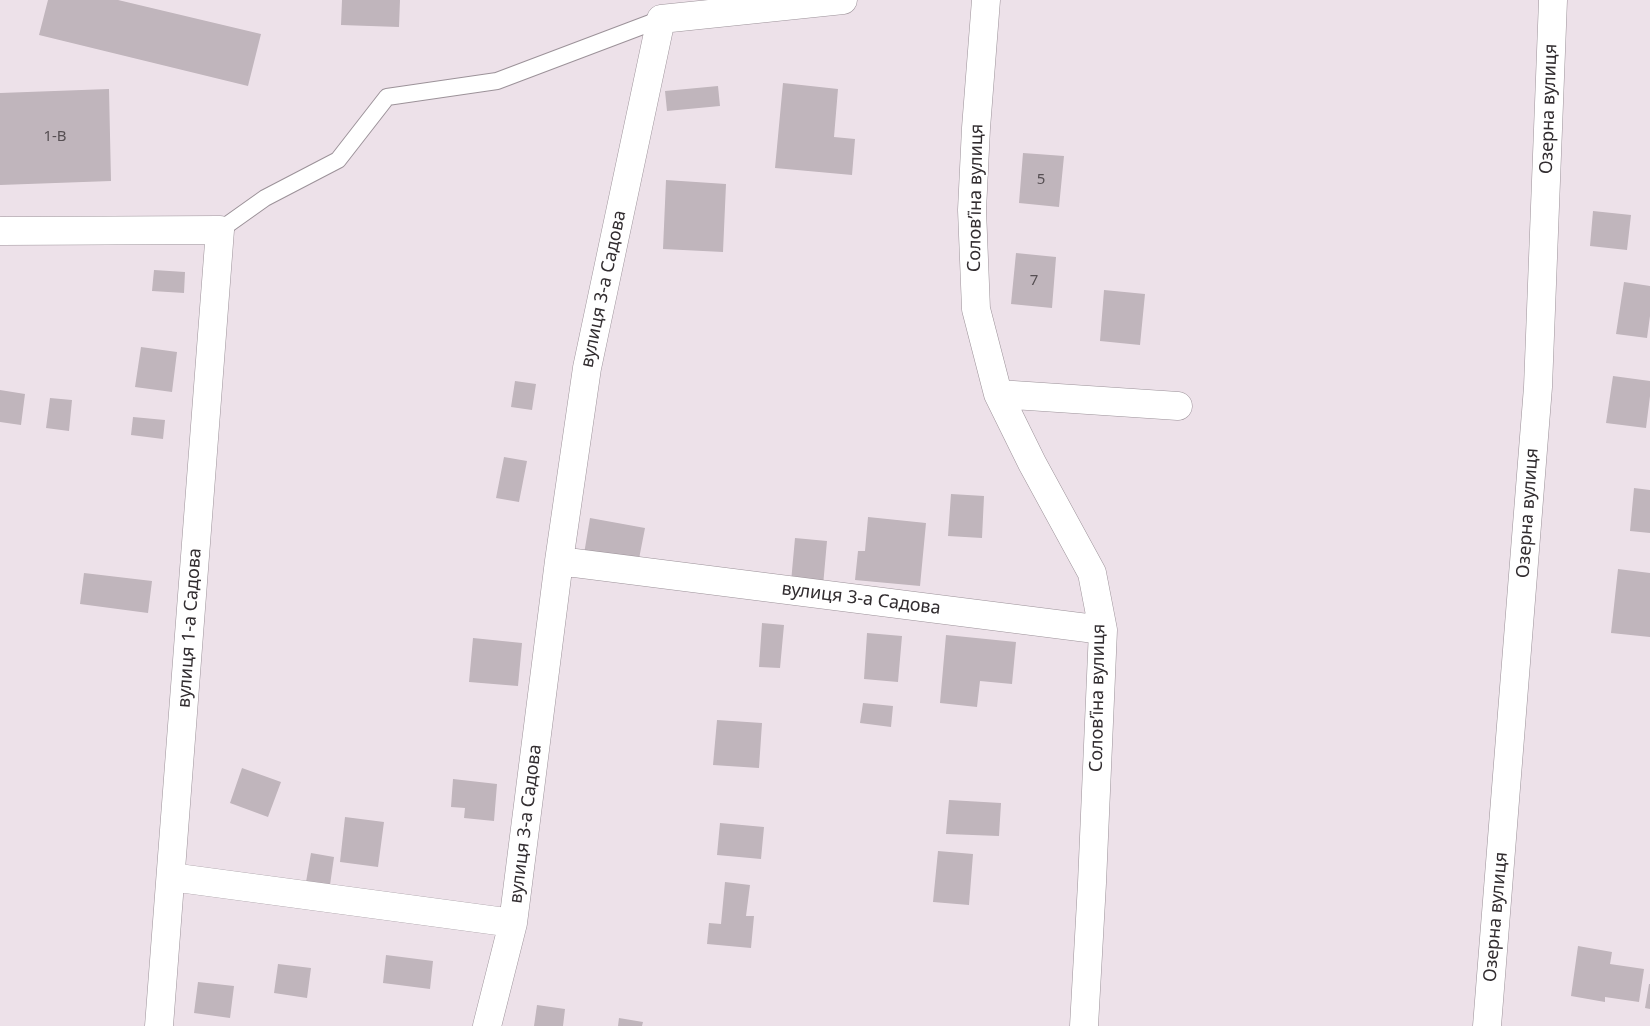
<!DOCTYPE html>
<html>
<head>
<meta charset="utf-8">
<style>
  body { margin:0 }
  canvas { display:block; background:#ede1e9 }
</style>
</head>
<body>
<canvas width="1650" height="1026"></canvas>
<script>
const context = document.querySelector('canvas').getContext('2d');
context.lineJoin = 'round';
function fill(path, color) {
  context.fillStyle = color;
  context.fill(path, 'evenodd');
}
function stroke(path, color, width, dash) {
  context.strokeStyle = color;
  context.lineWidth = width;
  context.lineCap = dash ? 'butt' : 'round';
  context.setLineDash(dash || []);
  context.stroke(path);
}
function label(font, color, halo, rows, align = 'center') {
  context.font = font + ' "Noto Sans",sans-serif';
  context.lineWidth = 4;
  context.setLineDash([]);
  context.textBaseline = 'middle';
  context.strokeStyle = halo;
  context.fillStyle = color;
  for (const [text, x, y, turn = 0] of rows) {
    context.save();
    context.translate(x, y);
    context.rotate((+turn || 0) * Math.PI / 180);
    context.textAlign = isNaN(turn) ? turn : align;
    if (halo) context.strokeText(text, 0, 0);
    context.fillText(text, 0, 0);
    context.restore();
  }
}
fill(new Path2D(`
  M48 0H118L261 34 248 86 39 35Z
  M342 0H400L399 27 341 25Z
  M783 83 838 89 834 137 855 139 852 175 775 168Z
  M718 86 720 106 667 111 665 91Z
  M109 89 111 181 0 185V93Z
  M1023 153 1064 156 1059 207 1019 203Z
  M666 180 726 184 723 252 663 249Z
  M1593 211 1631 215 1627 250 1590 246Z
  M1016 253 1056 257 1052 308 1011 304Z
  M154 270 185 272 184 293 152 291Z
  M1624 282 1650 286V316L1647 338 1616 334Z
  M1104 290 1145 294 1140 345 1100 341Z
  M141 347 177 352 172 392 135 387Z
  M1613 376 1650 381V396L1646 428 1606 423Z
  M515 381 536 384 532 410 511 407Z
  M0 390 25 394 21 425 0 422Z
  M50 398 72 400 69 431 46 428Z
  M133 417 165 420 163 439 131 435Z
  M504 457 527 461 519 502 496 498Z
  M1634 488 1650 490V533L1630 531Z
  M951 494 984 496 982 538 948 536Z
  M868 517 926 523 920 586 855 580 858 551H865Z
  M590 518 645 528 638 564 584 554Z
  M795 538 827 541 823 586 791 582Z
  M1618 569 1650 573V637L1611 633Z
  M84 573 152 581 148 613 80 604Z
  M762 623 784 625 780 668 759 667Z
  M867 633 902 636 898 682 864 679Z
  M946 635 1016 642 1012 684 980 681 977 707 940 703Z
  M473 638 522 643 518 686 469 682Z
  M863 703 893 706 891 727 860 723Z
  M717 720 762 723 759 768 713 765Z
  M242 768 281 782 268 817 230 803Z
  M453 779 497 784 494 821 464 818 465 808 451 807Z
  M949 800 1001 803 999 836 946 834Z
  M345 817 384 822 378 867 340 862Z
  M720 823 764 827 761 859 717 855Z
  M938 851 973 854 969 905 933 902Z
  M311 853 334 857 330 885 306 882Z
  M725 882 750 885 746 916H754L751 948 707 944 709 923 721 924Z
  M1578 946 1612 952 1610 964 1644 969 1639 1002 1605 997V1002L1571 996Z
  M386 955 433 961 430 989 383 983Z
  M278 964 311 968 307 998 274 993Z
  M198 982 234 986 230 1018 194 1013Z
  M1649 984H1650V1009L1645 1008Z
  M537 1005 565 1009 563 1026H534Z
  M619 1018 643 1022 642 1026H618Z`), '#c0b5bc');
const lane = new Path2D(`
  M220 230 265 198 338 160 387 97 497 81 661 19`);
const street = new Path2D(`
  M986 0 976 128 972 210 976 309 998 394 1032 463 1092 573 1103 630 1092 883 1084 1026
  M0 231 220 230 159 1026
  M998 394 1178 406
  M559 561 1103 630
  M171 877 513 923
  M487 1026 513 923 559 561 587 368 661 19 843 0
  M1487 1026 1538 387 1553 0`);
stroke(lane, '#9c9299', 18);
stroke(street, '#9c9299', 29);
stroke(lane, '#fff', 16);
stroke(street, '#fff', 28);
label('15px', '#564f53', null, [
  ["1-В",55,137],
  ["5",1041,180],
  ["7",1034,281]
]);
label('18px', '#322d30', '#fff', [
  ["Озерна вулиця",1549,109,-88],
  ["Соловʼїна вулиця",976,198,-89],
  ["вулиця 3-а Садова",604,289,-78],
  ["Озерна вулиця",1528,513,-86],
  ["вулиця 3-а Садова",861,599,7],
  ["вулиця 1-а Садова",190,628,-86],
  ["Соловʼїна вулиця",1098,698,-89],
  ["вулиця 3-а Садова",526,824,-83],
  ["Озерна вулиця",1496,917,-85]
]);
</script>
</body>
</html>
